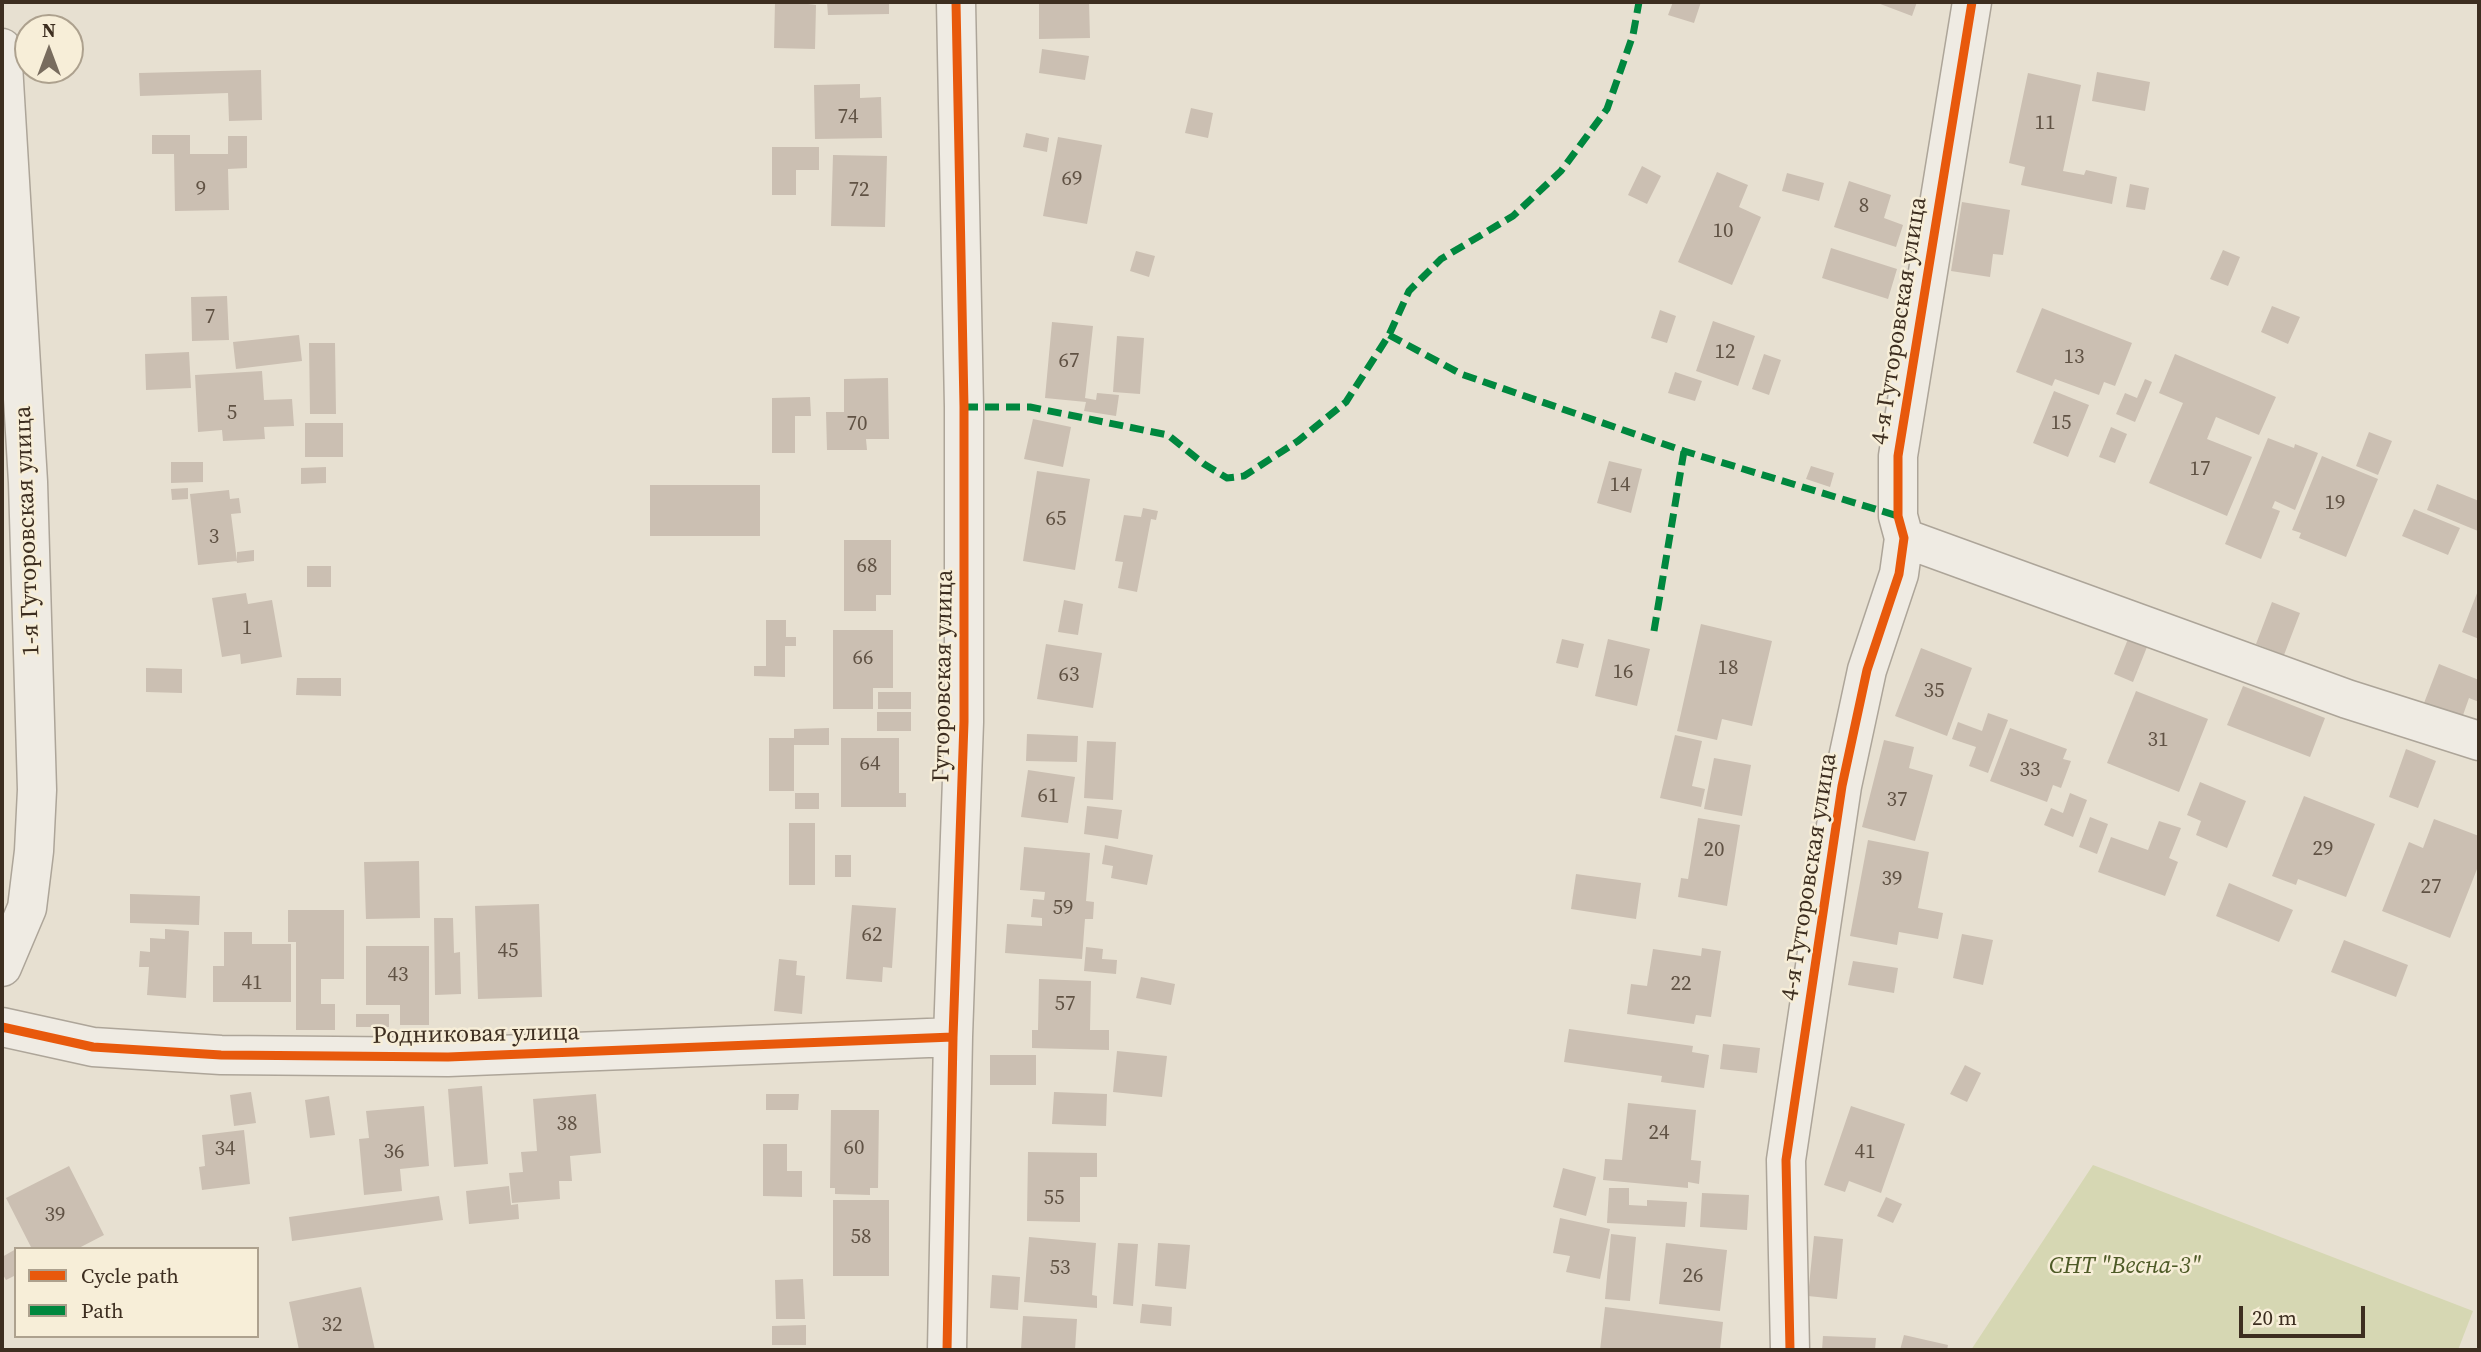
<!DOCTYPE html>
<html>
<head>
<meta charset="utf-8">
<style>
  body { margin:0 }
  #map { position:relative; width:2481px; height:1352px; overflow:hidden; background:#e7e0d1; font-family:"Source Serif 4",serif }
  canvas { display:block }
  .frame { position:absolute; inset:0; border:4px solid #3d2e20; pointer-events:none }
  .legend { position:absolute; left:14px; top:1247px; width:245px; height:91px; box-sizing:border-box; background:#f7eed8; border:2px solid #ada18e; margin:0; padding:9px 12px; list-style:none; font-size:21px; color:#3d2e20 }
  .legend li { display:flex; align-items:center; gap:14px; height:35px }
  .legend b { width:35px; border:2px solid #ada18e }
  .north { position:absolute; left:14px; top:14px; width:70px; height:70px; box-sizing:border-box; background:#f7eed8; border:2px solid #ada18e; border-radius:50%; rotate:0deg; font-size:19px; font-weight:700; line-height:28px; text-align:center; color:#3d2e20 }
  .north::after { content:''; display:block; margin:auto; width:24px; height:32px; background:#786c5e; clip-path:polygon(50% 0,100% 100%,50% 72%,0 100%) }
  .scale { position:absolute; left:2239px; top:1306px; width:126px; height:32px; box-sizing:border-box; border:4px solid #3d2e20; border-top:0; padding-left:9px; font-size:21px; line-height:24px; white-space:nowrap; color:#3d2e20; -webkit-text-stroke:5px #f7eed8; paint-order:stroke }
</style>
</head>
<body>
<div id="map">
<canvas width="2481" height="1352"></canvas>
<div class="frame"></div>
<ul class="legend">
<li><b style="height:9px;background:#e8590c"></b>Cycle path</li>
<li><b style="height:9px;background:#00873e"></b>Path</li>
</ul>
<div class="north">N</div>
<div class="scale">20 m</div>
</div>
<script>
const context = document.querySelector('canvas').getContext('2d');
context.lineJoin = 'round';
function fill(path, color) {
  context.fillStyle = color;
  context.fill(path, 'evenodd');
}
function stroke(path, color, width, dash) {
  context.strokeStyle = color;
  context.lineWidth = width;
  context.lineCap = dash ? 'butt' : 'round';
  context.setLineDash(dash || []);
  context.stroke(path);
}
function label(font, color, halo, rows, align = 'center') {
  context.font = font + ' "Source Serif 4",serif';
  context.lineWidth = 5;
  context.setLineDash([]);
  context.textBaseline = 'middle';
  context.strokeStyle = halo;
  context.fillStyle = color;
  for (const [text, x, y, turn = 0] of rows) {
    context.save();
    context.translate(x, y);
    context.rotate((+turn || 0) * Math.PI / 180);
    context.textAlign = isNaN(turn) ? turn : align;
    if (halo) context.strokeText(text, 0, 0);
    context.fillText(text, 0, 0);
    context.restore();
  }
}
fill(new Path2D(`
  M2093 1165 2473 1311 2458 1350H1971Z`), '#d6d7b3');
fill(new Path2D(`
  M775 2H808V4L816 5 815 49 774 48Z
  M827 2H889V14L828 15Z
  M1039 2H1089L1090 38 1039 39Z
  M1673 2H1701L1694 23 1668 15Z
  M1875 2H1917L1912 16Z
  M1042 49 1089 56 1085 80 1039 73Z
  M261 70 262 120 229 121 228 93 140 96 139 73Z
  M2097 72 2150 82 2145 111 2092 101Z
  M2028 73 2081 85 2063 171 2084 175 2086 170 2117 177 2112 204 2021 185 2025 167 2009 163Z
  M860 84V98L881 97 882 138 815 139 814 85Z
  M1191 108 1213 113 1208 138 1185 133Z
  M1026 133 1049 138 1047 152 1023 147Z
  M152 135H190V154H228V136H247V168L228 169 229 210 175 211 174 154H152Z
  M1058 137 1102 145 1087 224 1043 216Z
  M772 147H819V170H796V195H772Z
  M833 155 887 156 885 227 831 226Z
  M1642 166 1661 176 1647 204 1628 195Z
  M1717 172 1748 185 1739 207 1761 217 1732 285 1678 262Z
  M1787 173 1824 183 1819 201 1782 191Z
  M1849 181 1891 195 1884 218 1903 225 1896 247 1834 227Z
  M2130 184 2149 188 2145 210 2126 207Z
  M1962 202 2010 210 2003 255 1993 254 1990 277 1951 271Z
  M1831 248 1897 269 1888 299 1822 278Z
  M2223 250 2240 257 2228 286 2210 279Z
  M1136 251 1155 256 1149 277 1130 271Z
  M227 296 229 340 192 341 191 297Z
  M2272 306 2300 317 2288 344 2261 332Z
  M2042 308 2132 343 2115 386 2104 382 2099 395 2055 379 2052 386 2016 372Z
  M1660 310 1676 316 1667 343 1651 338Z
  M1713 321 1755 336 1738 386 1696 371Z
  M1052 322 1093 326 1085 398 1096 400 1097 393 1119 395 1116 416 1084 411 1086 402 1045 398Z
  M299 335 302 361 236 369 233 342Z
  M1117 336 1144 338 1140 394 1113 392Z
  M309 343H335L336 414H310Z
  M189 352 191 388 146 390 145 354Z
  M1764 354 1781 360 1769 395 1752 389Z
  M2175 354 2276 397 2259 435 2216 417 2207 439 2252 457 2227 516 2149 483 2183 403 2159 393Z
  M262 371 264 400 292 399 294 426 264 427 265 439 223 441 222 430 198 432 195 375Z
  M1675 372 1702 381 1695 401 1668 393Z
  M888 378 889 439H866L867 450H827L826 412H844V379Z
  M2145 379 2152 382 2135 422 2116 414 2125 393 2137 398Z
  M2054 391 2089 405 2068 457 2033 443Z
  M810 397 811 416H795V453H772V398Z
  M1033 419 1071 427 1063 467 1024 459Z
  M305 423H343V457H305Z
  M2111 427 2127 434 2115 463 2099 457Z
  M2369 432 2392 441 2378 475 2356 466Z
  M2268 438 2294 448 2295 444 2318 453 2295 510 2275 501 2272 508 2280 511 2261 559 2225 544Z
  M2322 456 2378 479 2346 557 2299 538 2301 533 2292 530Z
  M1609 461 1642 469 1631 513 1597 503Z
  M171 462H203V482L171 483Z
  M1811 466 1834 473 1830 487 1806 479Z
  M326 467V483L301 484V468Z
  M1037 471 1090 479 1075 570 1023 561Z
  M2437 484 2479 501 2478 531 2427 510Z
  M650 485H760V536H650Z
  M188 488V499L172 500 171 489Z
  M229 490 230 499 239 498 241 513 231 514 237 561 198 565 190 494Z
  M1143 508 1158 511 1156 520 1151 519 1137 592 1118 588 1123 562 1115 561 1124 515 1141 517Z
  M2414 509 2460 528 2448 555 2402 536Z
  M844 540H891V595H876V611H844Z
  M254 550V561L237 563V552Z
  M307 566H331V587H307Z
  M2479 588V639L2462 632Z
  M246 593 248 604 272 600 282 657 241 664 240 654 222 657 212 598Z
  M1064 600 1083 604 1078 635 1058 632Z
  M2272 602 2300 613 2284 655 2256 644Z
  M766 620H786V637H796V646H785V677L754 676V666H766Z
  M1701 624 1772 641 1752 726 1722 719 1717 740 1677 731Z
  M833 630H893V688H873V709H833Z
  M1562 639 1584 644 1578 668 1556 663Z
  M1608 639 1650 649 1637 706 1595 696Z
  M2128 639 2147 647 2133 682 2114 674Z
  M1046 644 1102 653 1093 708 1037 699Z
  M1921 648 1972 668 1947 736 1895 716Z
  M2439 664 2479 680V702L2469 698 2462 718 2424 703Z
  M146 668 182 669V693L146 692Z
  M297 678H341V696L296 695Z
  M2243 686 2325 718 2310 757 2227 725Z
  M2136 691 2208 719 2179 792 2107 763Z
  M878 692H911V709H878Z
  M877 712H911V731H877Z
  M1988 713 2008 720 1988 773 1969 766 1976 747 1952 739 1958 722 1982 731Z
  M829 728V745H794V791H769V738H794V729Z
  M2010 728 2067 749 2063 759 2071 761 2061 788 2053 785 2047 802 1990 781Z
  M1027 734 1078 736 1077 762 1026 761Z
  M1675 735 1702 741 1692 786 1705 789 1701 807 1660 798Z
  M841 738H899V793H906V807H841Z
  M1884 740 1914 747 1909 768 1933 775 1915 841 1862 827Z
  M1087 741 1116 742 1113 800 1084 798Z
  M2406 749 2436 761 2418 808 2389 797Z
  M1714 758 1751 765 1742 816 1704 809Z
  M1028 770 1075 777 1068 823 1021 817Z
  M2200 782 2246 801 2227 848 2196 835 2201 821 2187 815Z
  M795 793H819V809H795Z
  M2070 793 2087 800 2073 837 2044 825 2051 808 2063 813Z
  M2304 796 2375 824 2346 897 2298 879 2296 885 2272 876Z
  M1087 806 1122 810 1118 839 1084 834Z
  M2090 817 2108 824 2097 854 2079 847Z
  M1698 818 1740 825 1727 906 1678 897 1681 878 1688 879Z
  M2434 819 2479 836V864L2450 938 2382 911 2409 842 2423 848Z
  M2159 821 2181 828 2169 858 2178 862 2165 896 2098 872 2111 837 2148 850Z
  M789 823H815V885H789Z
  M1868 840 1929 852 1918 908 1943 913 1938 939 1899 932 1897 945 1850 936Z
  M1105 845 1153 855 1147 885 1111 878 1113 866 1102 864Z
  M1024 847 1090 853 1086 901 1094 902 1093 919H1085L1082 959 1005 953 1007 924 1042 926V918L1031 917 1033 899 1044 900 1045 892 1020 890Z
  M835 855H851V877H835Z
  M419 861 420 918 366 919 364 862Z
  M1576 874 1641 883 1636 919 1571 909Z
  M2229 883 2293 910 2279 942 2216 916Z
  M130 894 200 896 199 925 130 923Z
  M539 904 542 997 478 999 475 906Z
  M852 905 896 908 892 968 883 967 882 982 846 979Z
  M288 910H344V979H321V1004H335V1030H296V942H288Z
  M434 918H453L454 953 460 952 461 994 435 995Z
  M165 929 189 931 186 998 147 995 149 967H139L140 951 150 952V938L165 939Z
  M224 932H252V944H291V1002H213V966H224Z
  M1962 934 1993 940 1983 985 1953 978Z
  M2344 940 2408 965 2396 997 2331 972Z
  M366 946H429V1025H400V1005H366Z
  M1086 947 1103 949 1102 959 1117 960 1116 974 1084 971Z
  M1702 948 1721 951 1711 1017 1696 1015 1694 1024 1627 1014 1631 984 1647 986 1653 949 1701 956Z
  M779 959 797 961 796 975 805 976 802 1014 774 1011Z
  M1853 961 1898 968 1894 993 1848 985Z
  M1141 977 1175 984 1171 1005 1136 998Z
  M1039 979 1091 981 1090 1030H1109V1050L1032 1048V1030H1038Z
  M356 1014H389V1027H356Z
  M1569 1029 1693 1046 1692 1052 1709 1055 1704 1088 1661 1082 1662 1076 1564 1062Z
  M1723 1044 1760 1048 1757 1073 1720 1069Z
  M1117 1051 1167 1056 1162 1097 1113 1092Z
  M990 1055H1036V1085H990Z
  M1965 1065 1981 1073 1967 1102 1950 1094Z
  M482 1086 488 1164 454 1167 448 1089Z
  M251 1092 256 1123 234 1126 230 1095Z
  M1054 1092 1107 1094 1106 1126 1052 1124Z
  M596 1094 601 1153 570 1156 572 1181H559L560 1199 512 1203 509 1173 523 1172 521 1152 537 1151 533 1099Z
  M766 1094H799L798 1110H766Z
  M329 1096 335 1135 310 1138 305 1100Z
  M1628 1103 1696 1110 1691 1160 1701 1161 1699 1184 1688 1182V1188L1603 1180 1605 1159 1622 1160Z
  M424 1106 429 1166 400 1169 402 1191 364 1195 359 1139 369 1138 366 1111Z
  M1851 1106 1905 1124 1881 1193 1849 1181 1845 1192 1824 1185Z
  M831 1110H879L878 1188H870V1195L835 1194V1188H830Z
  M244 1130 250 1184 202 1190 199 1167 205 1166 202 1135Z
  M763 1144H787V1171H802V1197L763 1196Z
  M1028 1152 1097 1153V1177H1080V1222L1027 1221Z
  M69 1166 104 1235 77 1249H32L6 1198Z
  M1563 1168 1596 1177 1586 1216 1553 1207Z
  M509 1186 511 1205 518 1204 519 1219 469 1224 466 1191Z
  M1609 1188H1629V1205L1647 1206V1200L1687 1202 1685 1227 1607 1223Z
  M1702 1193 1749 1195 1747 1230 1700 1227Z
  M439 1196 443 1220 292 1241 289 1217Z
  M1886 1197 1902 1204 1893 1223 1877 1216Z
  M833 1200H889V1276H833Z
  M1560 1218 1610 1229 1600 1279 1566 1272 1570 1256 1553 1253Z
  M1611 1234 1636 1237 1630 1301 1605 1299Z
  M1814 1236 1843 1239 1837 1299 1808 1296Z
  M1029 1237 1096 1243 1092 1295 1097 1296V1308L1024 1302Z
  M1118 1243 1138 1244 1133 1306 1113 1304Z
  M1158 1243 1190 1245 1186 1289 1155 1286Z
  M1666 1243 1727 1250 1720 1311 1659 1304Z
  M16 1249V1275L6 1280 2 1273V1257Z
  M992 1275 1020 1277 1018 1310 990 1308Z
  M803 1279 805 1319H776L775 1280Z
  M361 1287 375 1350H299L289 1302Z
  M1142 1304 1172 1307 1171 1326 1140 1323Z
  M1605 1307 1723 1322 1720 1350H1600Z
  M1023 1316 1077 1319 1075 1350H1021Z
  M806 1325V1345H772V1326Z
  M1904 1335 1948 1345 1947 1350H1900Z
  M1823 1336 1876 1338 1875 1350H1822Z`), '#cbbfb2');
const minor = new Path2D(`
  M1904 538 2347 699 2479 741
  M2 1027 93 1047 221 1055 448 1057 953 1037
  M947 1350 953 1037 964 722V407L956 2
  M1790 1350 1786 1160 1842 786 1867 670 1899 574 1904 538 1898 516V456L1972 2`);
const tertiary = new Path2D(`
  M2 48 28 482 37 790 34 851 27 908 2 967`);
stroke(minor, '#ada599', 41);
stroke(tertiary, '#ada599', 41);
stroke(minor, '#efebe3', 38);
stroke(tertiary, '#efebe3', 38);
stroke(new Path2D(`
  M1389 335 1461 374 1684 451 1898 516
  M964 407H1030L1168 435 1204 464 1227 478 1244 476 1298 441 1346 402 1389 335 1409 291 1441 259 1513 216 1561 171 1607 109 1633 35 1639 2
  M1654 631 1684 451`), '#00873e', 7, [14, 7]);
stroke(new Path2D(`
  M2 1027 93 1047 221 1055 448 1057 953 1037
  M947 1350 953 1037 964 722V407L956 2
  M1790 1350 1786 1160 1842 786 1867 670 1899 574 1904 538 1898 516V456L1972 2`), '#e8590c', 9);
label('21px', '#605244', null, [
  ["74",848,118],
  ["11",2045,124],
  ["69",1072,180],
  ["9",201,190],
  ["72",859,191],
  ["8",1864,207],
  ["10",1723,232],
  ["7",210,318],
  ["12",1725,353],
  ["13",2074,358],
  ["67",1069,362],
  ["5",232,414],
  ["15",2061,424],
  ["70",857,425],
  ["17",2200,470],
  ["14",1620,486],
  ["19",2335,504],
  ["65",1056,520],
  ["3",214,538],
  ["68",867,567],
  ["1",247,629],
  ["66",863,659],
  ["18",1728,669],
  ["16",1623,673],
  ["63",1069,676],
  ["35",1934,692],
  ["31",2158,741],
  ["64",870,765],
  ["33",2030,771],
  ["61",1048,797],
  ["37",1897,801],
  ["29",2323,850],
  ["20",1714,851],
  ["39",1892,880],
  ["27",2431,888],
  ["59",1063,909],
  ["62",872,936],
  ["45",508,952],
  ["43",398,976],
  ["41",252,984],
  ["22",1681,985],
  ["57",1065,1005],
  ["38",567,1125],
  ["24",1659,1134],
  ["60",854,1149],
  ["34",225,1150],
  ["36",394,1153],
  ["41",1865,1153],
  ["55",1054,1199],
  ["39",55,1216],
  ["58",861,1238],
  ["53",1060,1269],
  ["26",1693,1277],
  ["32",332,1326]
]);
label('24px', '#3d2e20', '#f7eed8', [
  ["4-я Гуторовская улица",1900,321,-81],
  ["1-я Гуторовская улица",28,531,-92],
  ["Гуторовская улица",944,676,-89],
  ["4-я Гуторовская улица",1810,877,-81],
  ["Родниковая улица",476,1035,-1]
]);
label('italic 24px', '#4d5a26', '#f7eed8', [
  ["СНТ \"Весна-3\"",2125,1267]
]);
</script>
</body>
</html>
